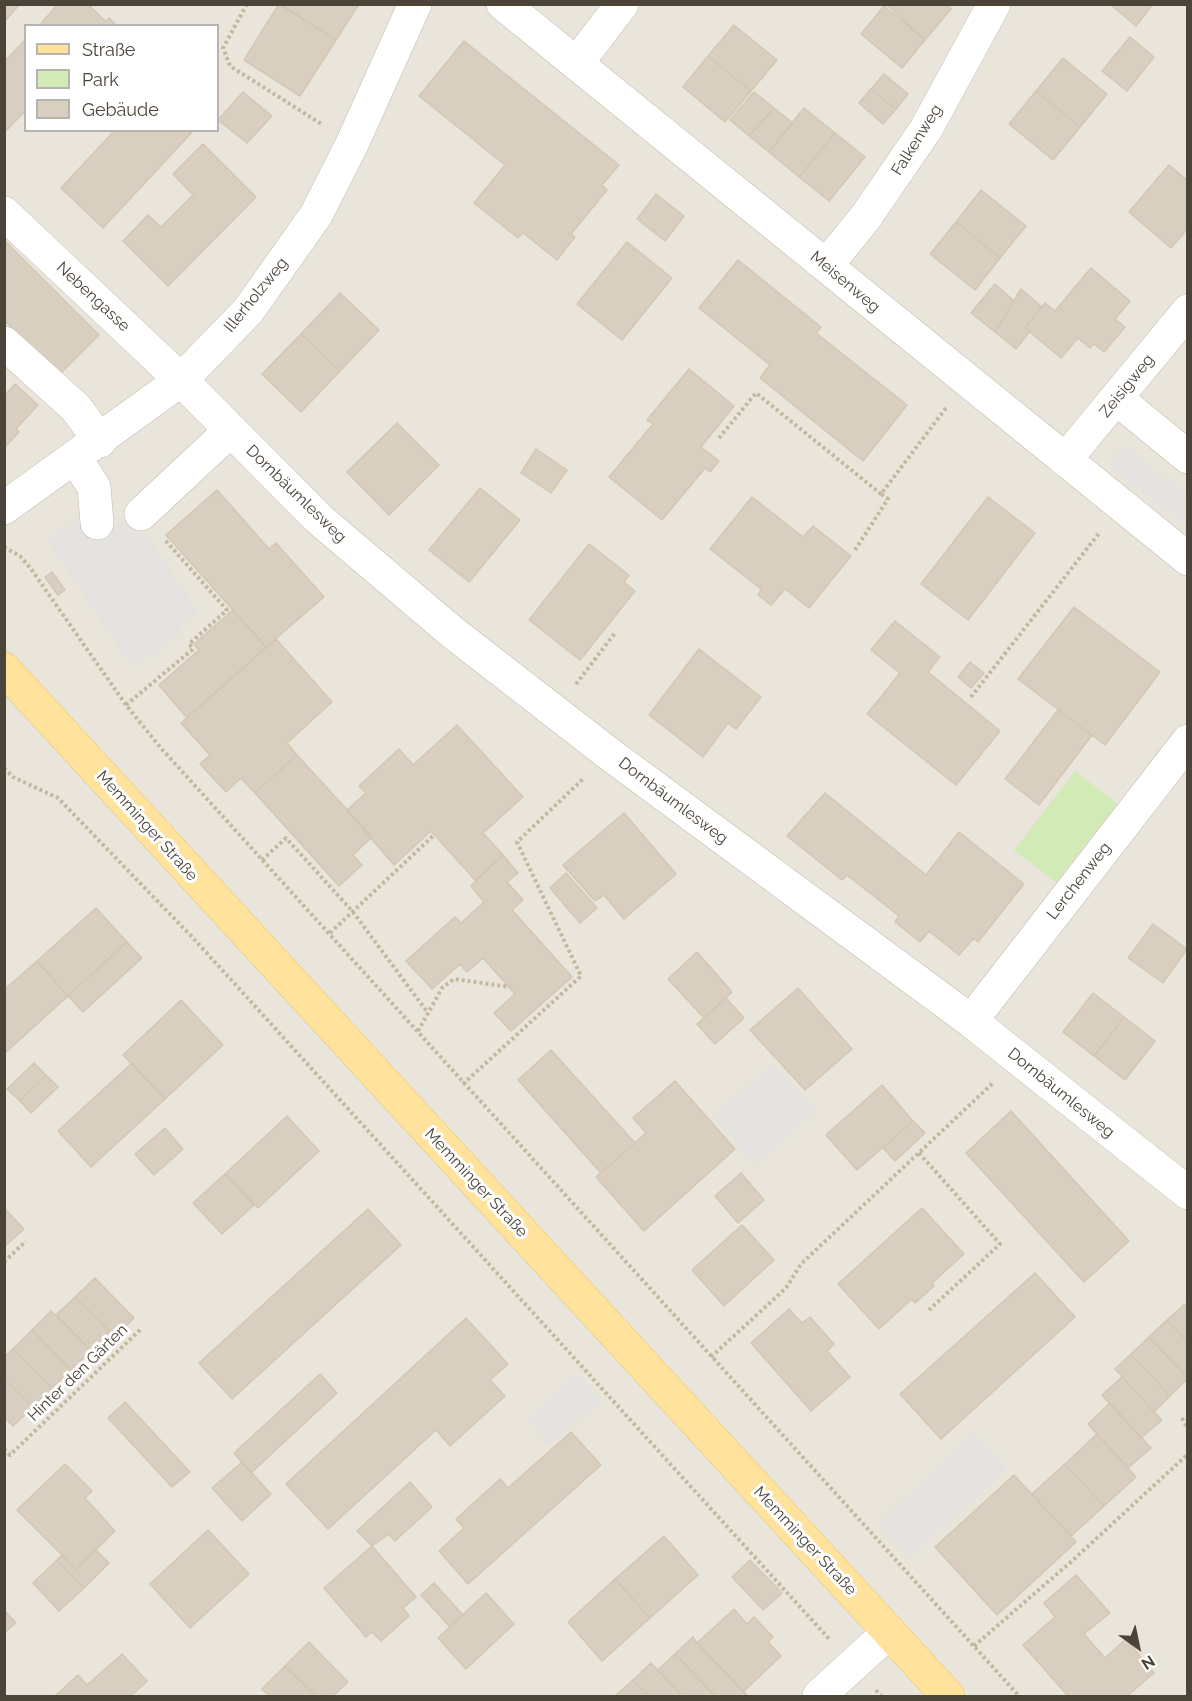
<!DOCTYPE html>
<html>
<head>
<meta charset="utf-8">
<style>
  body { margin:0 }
  #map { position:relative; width:1192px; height:1701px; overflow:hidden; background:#f6f3ec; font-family:Raleway,sans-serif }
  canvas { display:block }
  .frame { position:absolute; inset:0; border:6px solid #4b4439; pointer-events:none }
  .legend { position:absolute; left:24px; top:24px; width:195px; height:108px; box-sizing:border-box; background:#fff; border:2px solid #b7b4b0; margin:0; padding:8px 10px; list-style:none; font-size:18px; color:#4b4439 }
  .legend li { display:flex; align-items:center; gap:12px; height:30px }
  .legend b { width:30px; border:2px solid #b7b4b0 }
  .north { position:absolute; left:1108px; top:1617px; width:60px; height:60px; -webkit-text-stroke:4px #fff; paint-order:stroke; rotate:147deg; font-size:16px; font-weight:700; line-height:24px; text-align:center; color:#4b4439 }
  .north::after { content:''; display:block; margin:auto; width:21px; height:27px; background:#4b4439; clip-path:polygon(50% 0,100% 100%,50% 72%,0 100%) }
</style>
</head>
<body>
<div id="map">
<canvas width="1192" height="1701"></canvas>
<div class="frame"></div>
<ul class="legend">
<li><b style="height:8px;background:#ffe39c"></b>Straße</li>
<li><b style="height:16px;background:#d2eab5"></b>Park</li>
<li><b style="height:16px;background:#d8cfc1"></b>Gebäude</li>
</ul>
<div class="north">N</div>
</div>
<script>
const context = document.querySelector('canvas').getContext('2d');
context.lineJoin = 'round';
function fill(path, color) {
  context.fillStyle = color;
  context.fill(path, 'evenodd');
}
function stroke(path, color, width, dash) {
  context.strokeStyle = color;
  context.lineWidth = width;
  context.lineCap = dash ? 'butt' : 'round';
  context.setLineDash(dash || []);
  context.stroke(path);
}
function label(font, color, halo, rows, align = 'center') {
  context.font = font + ' Raleway,sans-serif';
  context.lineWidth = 6;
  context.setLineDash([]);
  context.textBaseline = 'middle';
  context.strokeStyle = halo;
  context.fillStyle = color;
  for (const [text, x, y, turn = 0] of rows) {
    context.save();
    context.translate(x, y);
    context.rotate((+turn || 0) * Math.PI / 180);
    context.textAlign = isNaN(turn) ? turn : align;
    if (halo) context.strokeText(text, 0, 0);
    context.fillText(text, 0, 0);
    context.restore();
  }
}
fill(new Path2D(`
  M5 5H1187V1696H5ZM26 26H218V130H26Z`), '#eae5da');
fill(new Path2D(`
  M1075 771 1117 804 1056 882 1014 850Z`), '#d2eab5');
fill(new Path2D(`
  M1123 445 1187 495V526L1108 464Z
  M79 516 112 529 133 516 199 612 179 626 183 633 133 668 47 541Z
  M773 1063 816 1111 754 1165 712 1117Z
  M577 1375 601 1401 549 1446 527 1420Z
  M974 1433 1007 1468 910 1558 877 1523Z`), '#e5e3e0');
const building = new Path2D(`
  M4 4H20L4 22Z
  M58 4H88L106 22 109 18 117 26H39Z
  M279 4 336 40 300 96 244 60Z
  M280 4H359L336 40Z
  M886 4H946L951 9 925 40Z
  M1110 4H1153L1136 26Z
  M884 6 925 40 902 68 861 34Z
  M734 25 777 60 751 91 708 56Z
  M1130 37 1154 57 1127 91 1102 71Z
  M26 39V110L5 132 4 62Z
  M464 41 619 165 602 185 607 190 571 234 575 237 557 260 523 233 518 238 474 203 505 165 419 96Z
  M708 56 751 91 725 122 683 87Z
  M1063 58 1107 94 1080 127 1036 91Z
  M884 74 908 94 896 109 871 89Z
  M871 89 896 109 883 124 859 103Z
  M1036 91 1080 127 1053 160 1009 124Z
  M243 92 272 116 247 143 218 120Z
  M754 92 774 108 749 136 730 120Z
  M774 108 793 123 769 152 749 136Z
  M804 108 835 133 799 177 769 152Z
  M115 130H194L103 228 61 188Z
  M835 133 865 157 829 201 799 177Z
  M203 144 256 197 168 286 123 241 148 215 161 227 193 195 173 174Z
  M1169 165 1188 181V228L1171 248 1129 212Z
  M981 190 1026 226 1000 258 956 222Z
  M656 194 684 216 665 241 637 219Z
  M956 222 1000 258 975 290 930 254Z
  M4 240 99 335 59 375 4 320Z
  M627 242 672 278 622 340 577 304Z
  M738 260 821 327 816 333 907 405 863 461 760 378 770 365 699 308Z
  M1091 268 1130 301 1115 319 1125 327 1104 352 1094 344 1090 348 1078 338 1061 358 1025 328 1045 303 1055 311Z
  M995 284 1014 301 995 332 971 313Z
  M1021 289 1042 307 1025 328 1030 331 1016 349 995 332Z
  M340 293 379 330 340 371 301 334Z
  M301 334 340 371 301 412 262 374Z
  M689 369 734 406 701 447 719 461 710 472 705 468 662 520 609 477 653 424 647 420Z
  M15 384 38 405 16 429 19 432 4 448V396Z
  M397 423 439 465 389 515 347 472Z
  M536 449 567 470 551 493 521 473Z
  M480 488 520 520 469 582 429 550Z
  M217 490 269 549 276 543 324 597 266 647 166 535Z
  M752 497 803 537 813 526 851 556 809 608 785 589 771 605 758 595 761 589 710 549Z
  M988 497 1035 533 968 620 921 584Z
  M589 544 629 575 624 582 635 591 580 660 529 620Z
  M52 572 65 590 58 595 45 577Z
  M1074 607 1160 672 1105 745 1018 679Z
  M233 610 266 647 187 718 159 685 199 650 194 644Z
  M895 621 940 657 928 672 1000 731 956 785 867 714 900 673 871 650Z
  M276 639 332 702 287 743 297 755 255 793 241 778 226 792 200 764 210 755 181 723Z
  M699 649 761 697 736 729 728 723 703 757 649 715Z
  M970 662 984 673 971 688 958 677Z
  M1058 710 1092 735 1039 805 1005 779Z
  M457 725 523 797 483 833 503 855 475 880 431 831 394 865 347 810 366 793 359 786 399 749 413 765Z
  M297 755 372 837 353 855 362 865 339 886 255 793Z
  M825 793 926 875 959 832 1024 884 978 942 974 938 959 955 929 931 920 942 895 922 899 916 847 875 842 880 787 836Z
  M624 813 676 874 624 919 604 895 595 901 563 865Z
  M503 855 518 873 507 882 523 900 512 910 572 977 511 1031 494 1013 515 994 483 958 467 972 460 964 432 989 406 961 455 917 461 923 484 902 471 886Z
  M566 873 597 908 580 923 550 888Z
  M96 908 127 942 68 996 37 961Z
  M1153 924 1187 949 1163 983 1128 958Z
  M127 942 142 958 83 1012 68 996Z
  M697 952 732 992 704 1018 668 979Z
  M37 961 68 996 4 1054V990Z
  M798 988 852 1049 805 1090 750 1030Z
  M1093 993 1124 1017 1094 1056 1063 1032Z
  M726 998 744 1018 715 1044 697 1024Z
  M181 1000 223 1045 165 1099 123 1055Z
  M1124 1017 1155 1041 1125 1080 1094 1056Z
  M551 1050 635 1143 601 1173 518 1080Z
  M34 1063 46 1075 20 1101 7 1089Z
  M132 1063 165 1099 91 1167 58 1131Z
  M46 1075 58 1087 31 1113 20 1101Z
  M675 1081 735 1149 644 1231 596 1177 646 1133 633 1118Z
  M882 1085 913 1121 857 1170 826 1135Z
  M1011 1111 1129 1241 1084 1282 966 1153Z
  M287 1116 319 1151 258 1208 225 1174Z
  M913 1121 925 1133 895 1161 883 1148Z
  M165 1128 183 1149 154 1175 135 1154Z
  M741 1173 764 1200 738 1223 715 1196Z
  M225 1174 254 1205 222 1234 193 1203Z
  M4 1208 24 1229 4 1247Z
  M922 1208 964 1254 932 1283 934 1286 915 1303 912 1299 879 1329 838 1284Z
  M368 1209 401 1245 232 1399 199 1363Z
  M742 1225 774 1260 724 1306 692 1270Z
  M1035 1273 1075 1317 941 1439 900 1394Z
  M95 1278 134 1318 115 1337 75 1297Z
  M75 1297 115 1337 96 1356 56 1315Z
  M1185 1304 1188 1306V1342L1167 1320Z
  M789 1309 802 1323 810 1317 834 1344 827 1351 850 1377 811 1411 751 1343Z
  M51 1311 91 1351 71 1370 32 1330Z
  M466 1318 508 1364 490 1380 505 1396 450 1446 436 1430 328 1529 286 1484Z
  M1167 1320 1188 1342V1378L1149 1337Z
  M32 1330 71 1370 52 1388 13 1349Z
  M1149 1337 1188 1378 1170 1396 1131 1354Z
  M13 1349 52 1388 33 1407 4 1379V1357Z
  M1131 1354 1170 1396 1154 1412 1115 1369Z
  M320 1374 337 1393 251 1473 234 1453Z
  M1122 1377 1162 1420 1141 1438 1102 1395Z
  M4 1379 33 1407 13 1426 4 1417Z
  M125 1402 190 1472 172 1487 108 1418Z
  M1110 1403 1151 1448 1128 1468 1088 1424Z
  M571 1432 601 1465 468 1584 439 1551 464 1528 456 1519 500 1479 508 1488Z
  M1097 1434 1136 1477 1104 1506 1065 1464Z
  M242 1462 271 1494 242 1521 212 1488Z
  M65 1464 92 1491 85 1498 115 1531 76 1569 17 1510Z
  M1065 1464 1104 1506 1071 1536 1032 1494Z
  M1014 1475 1076 1542 997 1615 935 1547Z
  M410 1482 432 1507 395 1541 389 1534 372 1546 357 1531Z
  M208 1530 249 1574 190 1628 150 1584Z
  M664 1536 698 1575 650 1618 615 1579Z
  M372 1546 416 1597 403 1608 409 1616 381 1641 372 1632 366 1637 324 1588Z
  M96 1550 109 1563 84 1588 57 1560 62 1555 76 1569Z
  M57 1560 84 1588 59 1611 33 1583Z
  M750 1560 782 1593 763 1610 732 1577Z
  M1076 1575 1110 1613 1084 1634 1105 1658 1126 1639 1154 1673 1127 1696H1068L1023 1645 1055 1617 1044 1603Z
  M615 1579 650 1618 602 1661 568 1622Z
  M434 1583 463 1615 450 1627 421 1595Z
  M486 1593 514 1624 466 1669 438 1638Z
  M734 1609 747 1624 754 1617 773 1637 768 1642 781 1656 743 1692 697 1643Z
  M4 1610 16 1623 4 1633Z
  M693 1637 697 1643 748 1696H715L675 1654Z
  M309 1642 348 1682 333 1696H316L285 1666Z
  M122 1654 147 1681 131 1696H55L78 1675 87 1685Z
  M675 1654 715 1696H682L658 1670Z
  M651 1663 658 1670 682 1696H649L633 1680Z
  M285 1666 316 1696H269L262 1689Z
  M633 1680 649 1696H615Z`);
fill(building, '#d8cfc1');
stroke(building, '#d3c7b4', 1.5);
const minor = new Path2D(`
  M503 4 1188 559
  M577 63 622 4
  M4 213 181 380 319 519 452 632 608 753 971 1021 1188 1193
  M826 266 865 218 926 129 994 4
  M4 343 76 408 100 441
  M1117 399 1188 457
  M75 458 94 487 97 523
  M1065 460 1188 311
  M4 508 181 380 248 311 316 215 352 144 415 4
  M141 514 231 430
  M971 1021 1188 741
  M819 1696 889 1632`);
const major = new Path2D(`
  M4 669 948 1696`);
stroke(minor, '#c2bbae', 34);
stroke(major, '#e6c16a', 34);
stroke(new Path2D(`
  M247 4 223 48 230 66 323 125
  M719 438 756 393 881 494
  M4 547 20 556 31 569 126 705 160 747 1019 1696
  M855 550 888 499 881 494 946 408
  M576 684 615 633
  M971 697 1100 532
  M126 705 193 649 189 644 227 610 165 540
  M4 768 13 777 58 798 194 939 830 1640
  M262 860 286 838 353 912 428 1013
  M330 933 434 835
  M418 1031 442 988 454 979 510 987
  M463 1084 581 976 517 842 584 778
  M919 1153 1000 1244 929 1310
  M4 1262 26 1241
  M711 1357 786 1288 801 1264 994 1082
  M1182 1418 1188 1429
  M4 1449 10 1455 142 1328
  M974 1646 1072 1561 1188 1454
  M876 1690 881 1696`), '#c4b79f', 4, [3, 3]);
stroke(minor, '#fff', 33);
stroke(major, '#ffe39c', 33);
label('16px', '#4b4439', '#fff', [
  ["Falkenweg",917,140,-58],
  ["Meisenweg",845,282,40],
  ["Illerholzweg",256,295,-51],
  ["Nebengasse",93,297,43],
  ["Zeisigweg",1127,386,-51],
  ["Dornbäumlesweg",296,494,44],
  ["Dornbäumlesweg",673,801,37],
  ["Memminger Straße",147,826,48],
  ["Lerchenweg",1079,881,-52],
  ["Dornbäumlesweg",1061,1093,39],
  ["Memminger Straße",476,1183,47],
  ["Hinter den Gärten",78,1373,-44],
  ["Memminger Straße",805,1541,47]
]);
</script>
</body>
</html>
